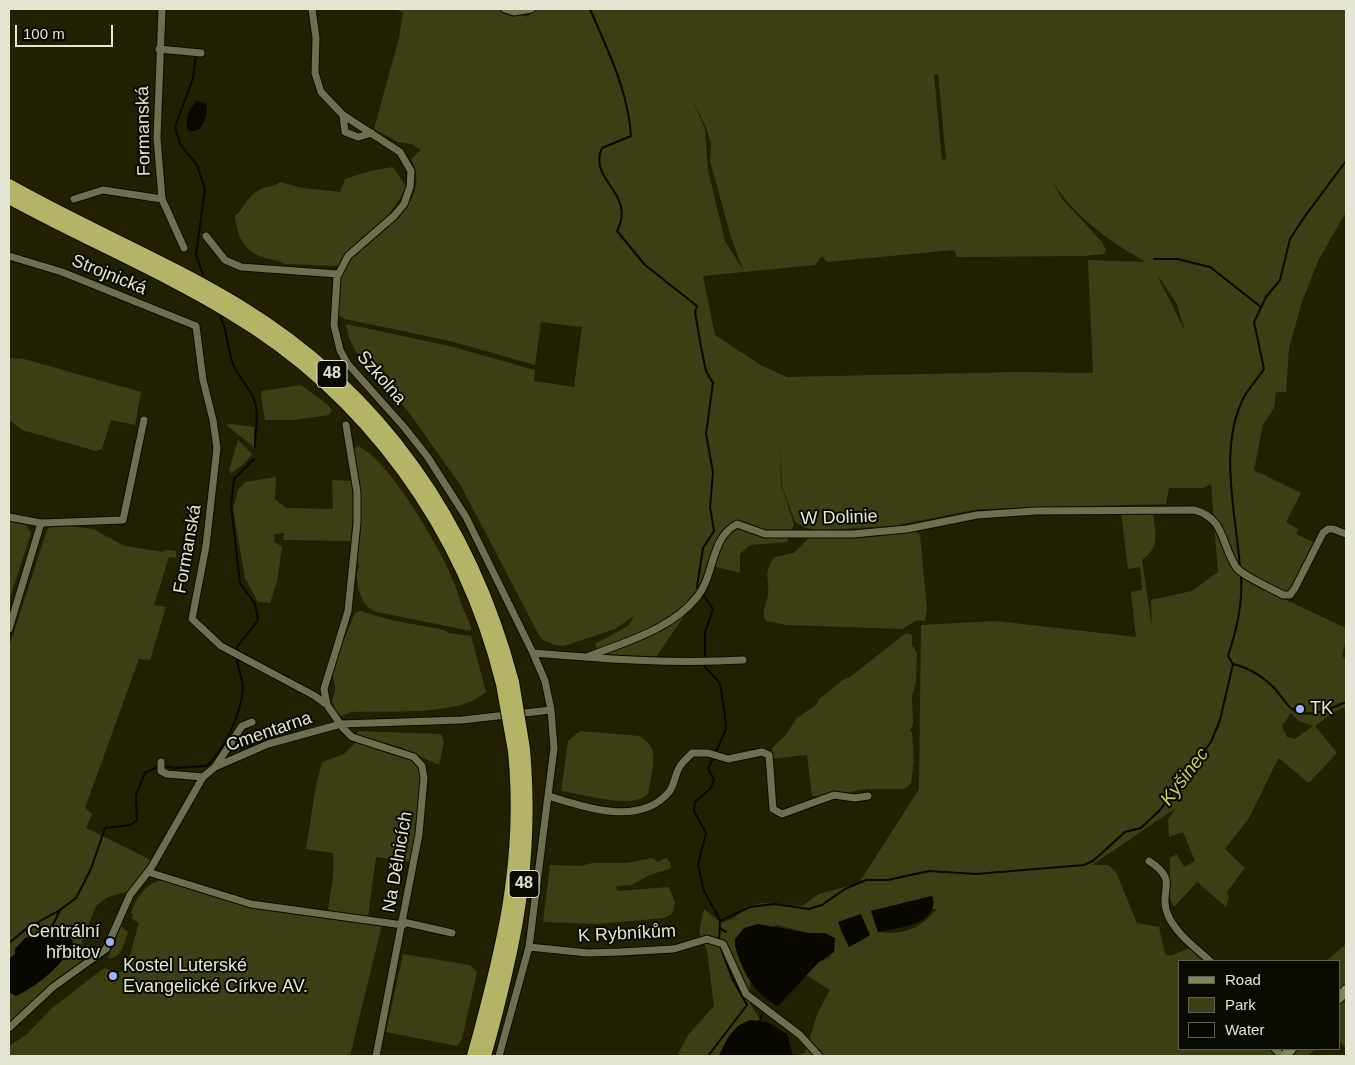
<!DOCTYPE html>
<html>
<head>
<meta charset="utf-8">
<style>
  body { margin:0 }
  #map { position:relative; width:1355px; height:1065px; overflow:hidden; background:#212102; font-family:Arial,sans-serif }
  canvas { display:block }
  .frame { position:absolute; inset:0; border:10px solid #e4e5d3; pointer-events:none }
  .legend { position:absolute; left:1178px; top:960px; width:162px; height:90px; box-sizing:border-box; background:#090a01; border:1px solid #616255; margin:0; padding:6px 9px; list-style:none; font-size:15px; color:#e4e5d3 }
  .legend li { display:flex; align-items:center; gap:10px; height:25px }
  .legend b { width:25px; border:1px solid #616255 }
  .scale { position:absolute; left:15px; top:25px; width:98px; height:22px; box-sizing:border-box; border:2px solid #e4e5d3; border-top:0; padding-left:6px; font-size:15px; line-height:18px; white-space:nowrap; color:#e4e5d3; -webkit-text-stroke:4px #090a01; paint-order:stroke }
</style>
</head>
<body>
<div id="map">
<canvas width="1355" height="1065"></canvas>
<div class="frame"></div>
<ul class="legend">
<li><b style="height:6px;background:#828455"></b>Road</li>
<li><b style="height:14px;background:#3e3e14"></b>Park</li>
<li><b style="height:14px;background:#080800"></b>Water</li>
</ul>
<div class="scale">100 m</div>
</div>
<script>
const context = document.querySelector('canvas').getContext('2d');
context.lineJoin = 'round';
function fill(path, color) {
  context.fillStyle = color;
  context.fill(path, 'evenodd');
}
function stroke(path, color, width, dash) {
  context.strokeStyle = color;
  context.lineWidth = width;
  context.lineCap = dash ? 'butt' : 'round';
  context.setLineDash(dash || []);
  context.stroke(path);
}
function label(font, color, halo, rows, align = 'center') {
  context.font = font + ' Arial,sans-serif';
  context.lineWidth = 4;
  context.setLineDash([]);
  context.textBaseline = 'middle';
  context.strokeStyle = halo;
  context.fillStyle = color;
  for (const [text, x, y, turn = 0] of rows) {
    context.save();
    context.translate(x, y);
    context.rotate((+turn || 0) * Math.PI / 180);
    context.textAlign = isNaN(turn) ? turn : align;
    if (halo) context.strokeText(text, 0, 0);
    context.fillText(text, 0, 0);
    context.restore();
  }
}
fill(new Path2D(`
  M394 9H494L529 17 530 12 536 9H1346V212L1318 261 1302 302 1289 348 1286 392H1276L1274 408 1263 425 1254 470 1301 493 1286 522 1298 529 1296 534 1313 542 1289 593 1273 594 1346 628V640L1342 656 1346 659V707L1336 711 1315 726 1337 753 1309 783 1280 759H1278L1249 818 1225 849 1245 868 1227 892 1229 897 1226 907 1197 882 1174 907 1170 899V858L1177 854 1184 867 1195 861 1183 832 1169 837 1168 820 1176 808 1092 865H1108L1116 872 1137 923 1159 927 1165 954 1170 956 1190 948 1207 961H1179V1049H1271L1274 1056H793L805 1053 818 1012 830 990 806 975 819 962 830 957 825 933H808L777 925 735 939 737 951 750 982V1003L760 1020C736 1020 728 1036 719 1056H677L688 1035 714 1006 707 951 699 932 704 909 721 923 734 918 746 907 761 903 802 906 819 894 859 883 919 789 921 625 996 621 1136 637 1131 592 1142 590 1140 567 1128 569 1121 512H1153C1155 534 1161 546 1142 560L1152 627 1151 600 1192 591 1218 572 1211 484 1203 488H1169L1166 504 979 509 892 526 821 530 806 528 795 522 782 486 780 440 781 485 794 524 787 542 750 545 740 554V573L713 566 691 606 656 657 599 655 595 644 628 626 635 615 615 629 564 646 555 645 541 639 461 486 408 411 396 398 399 393C377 385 348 349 346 324L450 346 535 370 534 381 574 387 582 327 541 322 535 365 450 341 345 319 336 314C338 298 337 278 347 265 370 235 436 206 411 159L421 150 411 144 398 142 374 129 399 38 403 12ZM938 74 946 159 942 160 934 75ZM692 98 706 127 711 144 710 161 731 237 743 270 725 241 708 170 705 129ZM1052 181C1076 218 1109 241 1146 262L1088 260 1093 373 1018 372 787 377 762 366 715 335 703 276 815 265 822 256 827 262 954 250 957 257 1083 256 1104 254 1106 250 1102 242 1062 199ZM1156 273 1177 304 1185 331ZM1291 713 1299 721 1313 726 1295 739 1287 737 1282 726ZM932 896 934 902 932 909H937C921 928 903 936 878 932L871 911ZM839 928 866 938 849 947Z
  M393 167 406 186C391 223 361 235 338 266L285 264C278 260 273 260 266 258 245 253 237 237 235 216 244 209 246 198 257 191 264 186 272 188 280 182L302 188 340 192 345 179 370 171Z
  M9 358 24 359 141 392 135 425 111 420 102 449 96 451 22 430 9 420Z
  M301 385 328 405 332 411 329 415 293 420H265L261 397 262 391Z
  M230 424 254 427V447L226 425Z
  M238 440 252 454 245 463 230 474 231 470 229 472V470Z
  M357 446C387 456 440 548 452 578 456 587 459 597 462 606 465 614 472 624 471 631L377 612 369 608 363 601 358 588 357 573 359 566 356 556 361 507 353 450Z
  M276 477 275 499 286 508 333 509 332 480 351 481C360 497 353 523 351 541L283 540 284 533 275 534 274 541 282 547 277 582 270 603 258 602 245 578 233 509 238 490 245 482Z
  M9 520 24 522 31 533 9 601Z
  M69 526 93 529 125 546 163 552 166 550 176 551V558L169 557 154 605 166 607 150 660 139 659 85 808 92 814 86 828 151 860 129 891 108 897 96 906 82 942 83 964 9 1024V647L47 530 50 527Z
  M916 531 920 535 927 609 925 621 917 620 902 629 787 625 766 621C760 612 767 604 768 595 770 579 762 572 775 557L794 553 809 538Z
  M360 611 391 620 444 630 448 633 471 636 486 692C459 717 388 710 352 712L342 716 336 713 332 700C338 690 333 684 333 673 334 661 350 626 355 613Z
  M906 633 912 635V645L917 653 916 681 912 696 913 724 910 731 912 733 914 760 911 784 904 789H867L825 796H812L807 755 771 759 772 748 785 736 796 719 817 704 819 699 843 680 850 677Z
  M359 731 441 734 444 742 439 765 400 747 359 736 356 733Z
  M580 731 640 736C643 739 649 742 651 747 657 758 650 781 648 794 632 810 584 794 561 791L568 741Z
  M356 742 413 760C431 781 416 836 410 861L376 857 368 917 334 913 328 909C331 890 335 872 333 853L306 849 316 785 322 762 344 754Z
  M652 858 658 862 666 858 670 862 671 868 650 875 631 885 617 886 616 888 618 891 669 887 675 903 672 914 664 918 598 924 543 922 550 865 581 866 592 863H627Z
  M162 880 259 909 382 925 350 1056H9V1046L26 1035 51 1009 104 968 119 973 120 971 125 972 139 923 132 919 133 914 131 913C136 898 146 883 162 880Z
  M121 926 128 932C124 943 122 959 108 958Z
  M1346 944V985L1339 993V961H1326Z
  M403 954 470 965 477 972 462 1039 457 1046 386 1032Z
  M1346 994V1048L1339 1041V1002Z
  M1295 1049H1315L1308 1056H1291Z`), '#3e3e14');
fill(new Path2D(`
  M197 101 207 104C207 116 204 133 189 131 183 122 189 107 197 101Z
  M932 896C941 925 896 928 878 932L871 911Z
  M861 914 870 935 849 947 838 922Z
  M758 924 808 933H825L835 938 834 952 819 962 778 1006C755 996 741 969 735 946V939L744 928Z
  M55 932 67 934 73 941C66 964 36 987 16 996L9 992V959L15 954V949L25 938Z
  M750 1020 767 1022 787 1034 793 1056H719C726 1041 732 1026 750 1020Z`), '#080800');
stroke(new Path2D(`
  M590 9C608 51 628 90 631 136L602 148C587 180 637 193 617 231L645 265 697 306 695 312 701 347 706 371 713 383 706 434 713 472 710 507 714 531 703 548 697 587 699 589
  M196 55 193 78 175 127 180 144 197 165 205 189 196 255 203 275
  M1154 259H1177L1210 267 1261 307
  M220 316C228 331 227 348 233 364 238 376 248 386 253 397 260 412 255 430 255 447
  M1240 567C1236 513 1218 448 1244 397 1249 388 1258 378 1264 369L1254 322 1266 297 1280 280 1290 239 1305 216 1346 161
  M702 593 713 609 705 632V658
  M237 653V647L258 620 255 604 240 583 231 505 234 479 254 459
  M705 663V667L720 683 725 716 726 729 716 752
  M1233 664C1249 668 1265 678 1276 690 1284 699 1288 710 1301 713 1314 716 1334 707 1346 702
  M714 756 708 769 714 779 711 788 695 802 694 811 706 833 698 865 704 891 720 920
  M164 766 175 768 207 766C225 748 241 715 243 688 243 678 237 668 237 658
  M720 928 726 932
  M49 933 60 910 76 898 91 869 105 828 131 825 137 820 136 795 145 773 159 766
  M719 942 720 921 750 907 774 904 809 909 822 905 845 889 866 880H888L929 871 976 874 1084 865 1093 861 1125 832 1141 828 1160 810 1211 742 1220 720 1233 664 1228 656C1237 628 1243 604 1241 574
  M9 943 26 929 60 910
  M760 1021 762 1014
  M708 1056 747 1005 732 978 720 946`), '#080800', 2);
const street = new Path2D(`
  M162 9 157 138 162 199 184 248
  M312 9 316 38 315 73 321 92 343 115 400 152 411 171 410 187 404 204 394 216 348 256 337 277 334 325 340 350 347 363 404 427 427 456 466 517 533 653 545 681 551 710 554 748 529 947 499 1056
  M505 9 514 12 531 9
  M159 49 201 53
  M343 115 345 132 358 137 372 133
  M74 199 103 190 162 199
  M206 236 225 260 241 267 338 274
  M9 256 62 272 196 326 203 380 213 420 217 448 206 546 192 619 221 646 315 696 327 705
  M346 425 357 492V523L348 611 324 689 327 705 343 728 352 737 414 757 422 766 424 778 419 834 376 1056
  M9 517 41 523 123 520 144 420
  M9 629 41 523
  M533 653C604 659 673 664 743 660
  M587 657C624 642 671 630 697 597 715 575 710 538 737 524L765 534H853L907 529 977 515 1036 511 1194 510C1225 518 1221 544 1236 567 1242 576 1273 589 1283 595H1290L1295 588 1323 533 1328 529H1333L1346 534
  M161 762V771L167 774 203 777
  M215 767 242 726 252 722
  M549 796C583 807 640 827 669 792 674 786 675 775 679 768 682 762 688 758 692 753H708L728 759 762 752 769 755 773 809 782 814 834 795 855 798 868 796
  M1149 861C1181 882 1157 890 1168 915 1176 934 1196 948 1210 961
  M148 872 251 904 403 925
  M403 922 452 933
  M529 947 588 953 620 952 674 949 707 939 723 944 746 994 800 1035 819 1056
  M9 1028 53 987 106 949 130 895 151 868 203 777 215 767 268 744 341 724 462 720 551 710
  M1275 1049 1282 1056`);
const secondary = new Path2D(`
  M1339 998 1346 990
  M1285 1056 1291 1049`);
const highway = new Path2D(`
  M9 185C85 228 166 261 240 306 382 393 471 523 513 682
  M9 198C82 238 159 270 230 313 368 395 464 530 502 684
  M473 1056C502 951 525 861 514 751
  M485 1056C515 948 534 863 524 749`);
stroke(street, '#0b0a00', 9);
stroke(secondary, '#0b0a00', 12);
stroke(highway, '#0b0a00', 14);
stroke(street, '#6d6f4e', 7);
stroke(secondary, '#828455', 10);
stroke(highway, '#b3b465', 12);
const highwayBridge = new Path2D(`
  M513 682 524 749
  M502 684 514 751`);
stroke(highwayBridge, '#0b0a00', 14, []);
stroke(highwayBridge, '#b3b465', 12);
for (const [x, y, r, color] of [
  [1300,709,5,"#9db4fd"],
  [110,942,5,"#9db4fd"],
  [113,976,5,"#9db4fd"]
]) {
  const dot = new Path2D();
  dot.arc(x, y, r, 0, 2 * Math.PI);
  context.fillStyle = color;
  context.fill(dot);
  stroke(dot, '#090a01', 2);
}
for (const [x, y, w] of [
  [332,374,30],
  [524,884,30]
]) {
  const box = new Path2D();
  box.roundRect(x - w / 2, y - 13.5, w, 27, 4);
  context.fillStyle = '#090a01';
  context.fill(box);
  stroke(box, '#e4e5d3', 1);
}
label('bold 16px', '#e4e5d3', null, [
  ["48",332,374],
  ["48",524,884]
]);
label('18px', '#e4e5d3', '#090a01', [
  ["Formanská",144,131,-91],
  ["Strojnická",109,275,22],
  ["Szkolna",381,378,49],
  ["W Dolinie",839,518,-2],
  ["Formanská",188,549,-80],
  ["Cmentarna",269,732,-19],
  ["Na Dělnicích",398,862,-80],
  ["K Rybníkům",627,934,-3]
]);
label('18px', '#e4e5d3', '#090a01', [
  ["TK",1310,709],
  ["Centrální",100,932,"right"],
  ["hřbitov",100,953,"right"],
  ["Kostel Luterské",123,966],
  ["Evangelické Církve AV.",123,987]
], 'left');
label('italic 19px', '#c8c957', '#090a01', [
  ["Kyšinec",1185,777,-53]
]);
</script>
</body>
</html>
